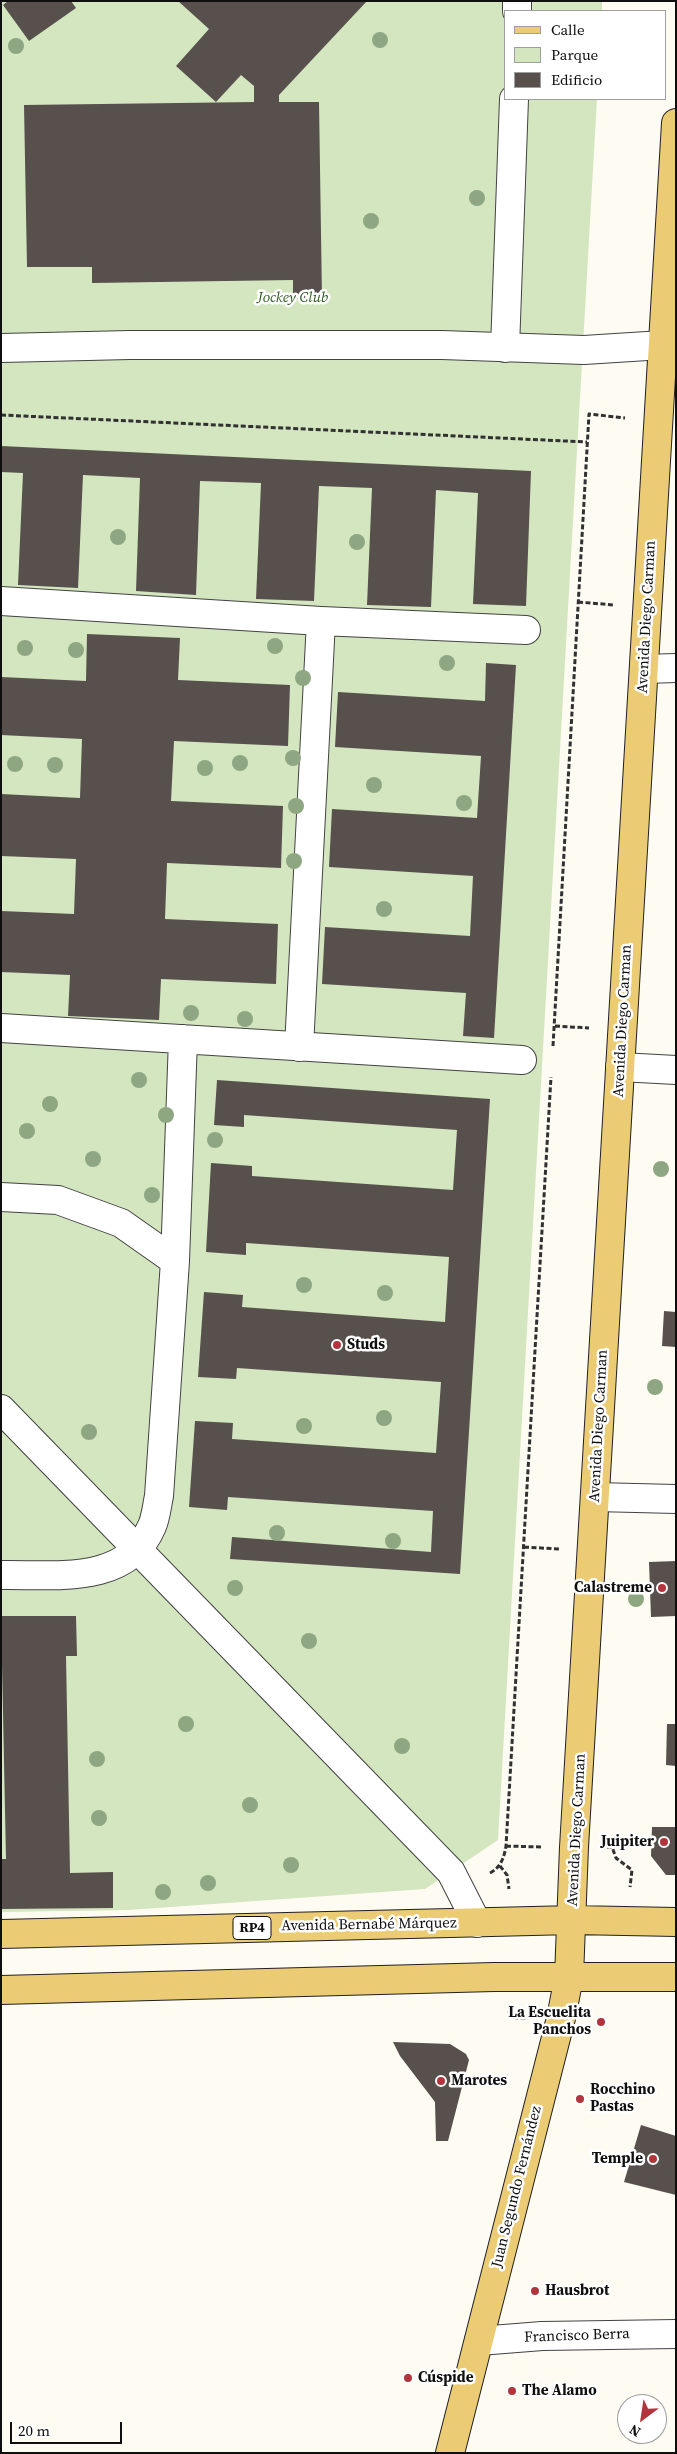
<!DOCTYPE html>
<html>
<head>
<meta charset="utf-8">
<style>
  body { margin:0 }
  #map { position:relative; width:677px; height:2454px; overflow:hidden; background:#fefbf3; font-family:"Source Serif 4",serif }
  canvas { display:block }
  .frame { position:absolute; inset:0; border:2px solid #0f0f0f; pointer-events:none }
  .legend { position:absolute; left:504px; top:10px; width:162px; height:90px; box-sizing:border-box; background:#fff; border:1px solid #9f9f9f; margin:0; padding:6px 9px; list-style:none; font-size:15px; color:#0f0f0f }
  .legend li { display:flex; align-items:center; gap:10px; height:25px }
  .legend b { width:25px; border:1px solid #9f9f9f }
  .north { position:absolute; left:617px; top:2394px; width:50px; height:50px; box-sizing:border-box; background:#fff; border:1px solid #9f9f9f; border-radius:50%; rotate:211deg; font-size:14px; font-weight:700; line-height:20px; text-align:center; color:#0f0f0f }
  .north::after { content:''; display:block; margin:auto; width:18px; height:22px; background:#b2343d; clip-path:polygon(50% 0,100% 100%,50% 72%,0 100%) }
  .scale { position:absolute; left:10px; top:2422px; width:112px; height:22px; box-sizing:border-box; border:2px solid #0f0f0f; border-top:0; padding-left:6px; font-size:15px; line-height:18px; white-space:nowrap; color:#0f0f0f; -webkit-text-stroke:4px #fff; paint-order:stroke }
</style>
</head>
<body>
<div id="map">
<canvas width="677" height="2454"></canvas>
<div class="frame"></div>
<ul class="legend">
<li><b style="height:6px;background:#ebcc75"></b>Calle</li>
<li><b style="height:14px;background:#d4e6bf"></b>Parque</li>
<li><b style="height:14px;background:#57504d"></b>Edificio</li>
</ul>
<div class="north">N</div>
<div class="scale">20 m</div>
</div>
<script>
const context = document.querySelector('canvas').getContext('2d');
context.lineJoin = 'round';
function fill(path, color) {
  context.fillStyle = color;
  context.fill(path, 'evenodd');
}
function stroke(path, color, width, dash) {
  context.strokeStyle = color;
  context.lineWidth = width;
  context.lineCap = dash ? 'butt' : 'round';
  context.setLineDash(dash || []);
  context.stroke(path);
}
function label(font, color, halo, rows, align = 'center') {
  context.font = font + ' "Source Serif 4",serif';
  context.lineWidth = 5;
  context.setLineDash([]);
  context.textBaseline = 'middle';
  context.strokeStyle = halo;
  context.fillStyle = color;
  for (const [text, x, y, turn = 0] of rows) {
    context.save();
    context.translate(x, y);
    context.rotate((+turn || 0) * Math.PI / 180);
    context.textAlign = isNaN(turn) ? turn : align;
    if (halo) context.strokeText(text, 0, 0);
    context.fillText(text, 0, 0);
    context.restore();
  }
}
fill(new Path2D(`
  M1 1H602V11H506V99H597L498 1840 425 1889 128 1910 1 1912Z`), '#d4e6bf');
fill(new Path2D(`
  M8 1H71L76 8 29 41 3 5Z
  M178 1H367L279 95V102H319L322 299H293V280L92 283V267H27L24 105 254 102V86L241 75 216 102 176 66 209 29Z
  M1 446 531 471 526 606 473 604 478 493 436 490 431 607 367 605 372 488 319 486 314 601 256 599 261 483 200 481 196 595 136 591 140 478 83 475 78 588 18 585 23 473 1 472Z
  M87 634 180 638 178 680 290 685 288 746 174 741 171 801 283 806 281 868 167 863 165 919 278 924 276 984 161 979 159 1020 68 1016 70 975 1 972V911L74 914 76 859 1 856V794L80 798 82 739 1 735V677L86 681Z
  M486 663 516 665 494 1038 463 1036 466 993 322 984 325 927 470 936 473 876 329 867 332 809 477 818 481 756 335 747 338 692 485 701Z
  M217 1080 490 1099 460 1574 230 1559 232 1537 431 1552 433 1511 228 1497 227 1510 189 1507 195 1421 233 1423 232 1439 436 1453 441 1382 237 1368 236 1379 198 1377 204 1292 243 1295 242 1307 445 1322 449 1257 246 1243V1255L206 1252 211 1163 252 1166V1176L453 1190 457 1130 244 1115V1127L214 1125Z
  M664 1311 676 1312V1347L662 1346Z
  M676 1561V1616L651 1617 649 1562Z
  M1 1616H76L77 1656H66L70 1873 113 1872V1908L1 1909V1859H6Z
  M667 1724H676V1766L666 1765Z
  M652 1827H676V1875H666L651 1856Z
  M393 2042 450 2044 466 2054 469 2060 448 2141H436L435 2102 400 2056Z
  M641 2125 676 2136V2195L624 2182Z`), '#57504d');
const minor = new Path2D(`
  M517 11V1
  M1 348 130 345H442L584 350 663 345
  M505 348 514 99
  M1 601 321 621 526 630
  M644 669 676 668
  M1 1028 522 1060
  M299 1047 321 621
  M620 1067 676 1070
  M1 1197 58 1200 121 1223 175 1261
  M1 1409 451 1872 477 1923
  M595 1497 676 1499
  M1 1575C54 1574 127 1586 152 1526 156 1517 157 1505 159 1496L175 1261 183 1039
  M479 2341 542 2336 676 2334`);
const major = new Path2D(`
  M1 1934 573 1920 676 1922
  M1 1990 494 1977H676
  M450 2453 561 2018 569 1977 574 1847 676 123`);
stroke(minor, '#424242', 30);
stroke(major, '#202020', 30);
stroke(new Path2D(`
  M1 415 587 442
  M578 602 614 605
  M555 1026 589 1028
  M553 1046 589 414 625 418
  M524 1547 559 1549
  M506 1846 541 1847
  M607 1847H612L616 1858 632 1870 630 1887
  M500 1866 507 1875 509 1889
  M490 1873C501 1867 504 1858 506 1846L551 1077
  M508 2011 516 2018H526`), '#313131', 3, [5, 2.5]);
stroke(minor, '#fff', 28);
stroke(major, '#ebcc75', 28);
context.fillStyle = '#8ea682';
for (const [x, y] of [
  [380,40],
  [16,46],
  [477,198],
  [371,221],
  [118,537],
  [357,542],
  [275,646],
  [25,648],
  [76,650],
  [447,663],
  [303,678],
  [293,758],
  [240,763],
  [15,764],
  [55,765],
  [205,768],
  [374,785],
  [464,803],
  [296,806],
  [294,861],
  [384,909],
  [191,1013],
  [245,1019],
  [139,1080],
  [50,1104],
  [166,1115],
  [27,1131],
  [215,1140],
  [93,1159],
  [661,1169],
  [152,1195],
  [304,1285],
  [385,1293],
  [655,1387],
  [384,1418],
  [304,1426],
  [89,1432],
  [277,1533],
  [393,1541],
  [235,1588],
  [636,1599],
  [309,1641],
  [186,1724],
  [402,1746],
  [97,1759],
  [250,1805],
  [99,1818],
  [291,1865],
  [208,1883],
  [163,1892]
]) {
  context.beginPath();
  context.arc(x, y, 8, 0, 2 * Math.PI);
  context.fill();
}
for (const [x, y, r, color] of [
  [337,1345,5,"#b2343d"],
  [662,1588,5,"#b2343d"],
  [664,1842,5,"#b2343d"],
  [601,2022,5,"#b2343d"],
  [441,2081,5,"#b2343d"],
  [580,2099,5,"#b2343d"],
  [653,2159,5,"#b2343d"],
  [535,2291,5,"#b2343d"],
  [408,2378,5,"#b2343d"],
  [512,2391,5,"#b2343d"]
]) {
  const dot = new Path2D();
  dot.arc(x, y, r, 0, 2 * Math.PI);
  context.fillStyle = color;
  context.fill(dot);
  stroke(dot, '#fff', 2);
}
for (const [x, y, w] of [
  [252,1928,38]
]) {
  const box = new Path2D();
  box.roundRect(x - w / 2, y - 11.5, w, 23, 4);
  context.fillStyle = '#fff';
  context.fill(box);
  stroke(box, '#0f0f0f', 1);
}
label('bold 14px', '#0f0f0f', null, [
  ["RP4",252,1928]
]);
label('italic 15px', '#336125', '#fff', [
  ["Jockey Club",293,298]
]);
label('15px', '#0f0f0f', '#fff', [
  ["Avenida Diego Carman",647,617,-87],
  ["Avenida Diego Carman",623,1021,-87],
  ["Avenida Diego Carman",599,1426,-87],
  ["Avenida Diego Carman",577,1830,-87],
  ["Avenida Bernabé Márquez",369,1925,-1],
  ["Juan Segundo Fernández",517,2187,-76],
  ["Francisco Berra",577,2336,-2]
]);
label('bold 15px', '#0f0f0f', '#fff', [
  ["Studs",347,1345],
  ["Calastreme",652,1588,"right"],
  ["Juipiter",654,1842,"right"],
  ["La Escuelita",591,2013,"right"],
  ["Panchos",591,2030,"right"],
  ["Marotes",451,2081],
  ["Rocchino",590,2090],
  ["Pastas",590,2107],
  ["Temple",643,2159,"right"],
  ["Hausbrot",545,2291],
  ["Cúspide",418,2378],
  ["The Alamo",522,2391]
], 'left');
</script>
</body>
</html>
